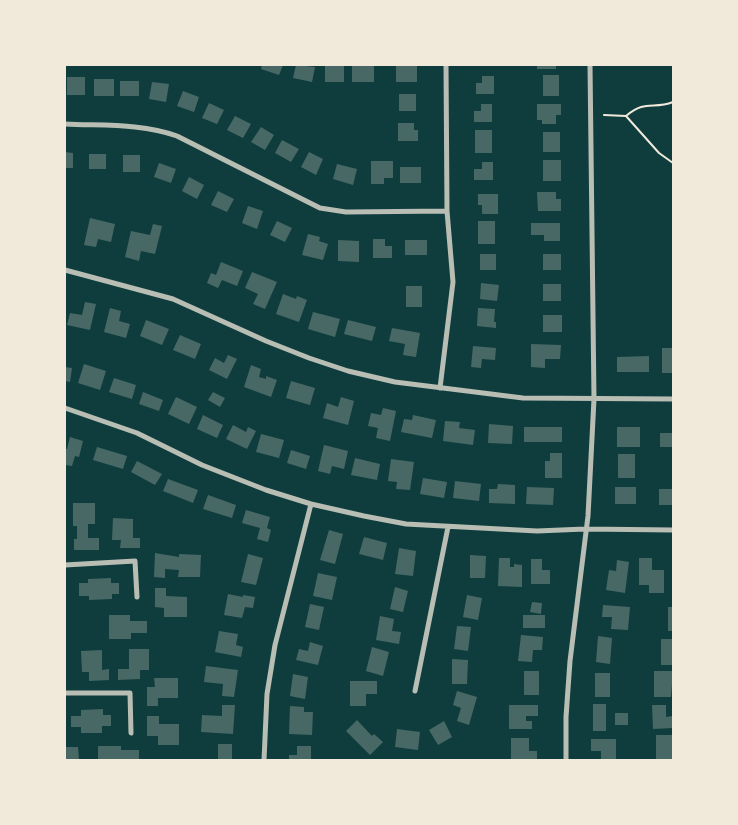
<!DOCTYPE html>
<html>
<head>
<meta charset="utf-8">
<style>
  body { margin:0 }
  #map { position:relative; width:738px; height:825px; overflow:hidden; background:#0f3d3e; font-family:Ubuntu,sans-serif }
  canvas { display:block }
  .frame { position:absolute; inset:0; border:66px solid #f1e9da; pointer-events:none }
</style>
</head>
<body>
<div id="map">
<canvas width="738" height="825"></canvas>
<div class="frame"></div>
</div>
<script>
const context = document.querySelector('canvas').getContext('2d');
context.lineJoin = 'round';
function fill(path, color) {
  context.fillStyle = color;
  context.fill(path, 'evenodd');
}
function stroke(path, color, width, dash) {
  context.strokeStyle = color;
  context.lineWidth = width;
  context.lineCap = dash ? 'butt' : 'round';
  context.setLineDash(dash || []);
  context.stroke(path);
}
fill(new Path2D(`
  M262 65H283L279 75 261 69Z
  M296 65 315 67 312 82 293 78Z
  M396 65H417V82H396Z
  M537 65H556V69H537Z
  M325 66H344V82H325Z
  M352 66H374V82H352Z
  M543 75H559V96H543Z
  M482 76H494V94H476V83H482Z
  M67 77H85V95H67Z
  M94 79H114V96H94Z
  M120 81H139V96H120Z
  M152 82 169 84 166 102 149 99Z
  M183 91 199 97 194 112 177 106Z
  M399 94H416V111H399Z
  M209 103 224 110 217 124 202 118Z
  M481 104H492V122H474V111H481Z
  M537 104H561V115H556V124H542V120H537Z
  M235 116 251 124 243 138 227 130Z
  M398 123H414V130H418V141H398Z
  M261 127 274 135 265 150 251 142Z
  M475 130H492V153H475Z
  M543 132H560V152H543Z
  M282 140 299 149 291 162 275 153Z
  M65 152 73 153V168H65Z
  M309 152 323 159 316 175 301 167Z
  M89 154H106V169H89Z
  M123 155H140V172H123Z
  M543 160H561V181H543Z
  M371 161H393V178H384V184H371Z
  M482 162H493V180H474V169H482Z
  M159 163 176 169 171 183 154 177Z
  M337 164 357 169 353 185 333 179Z
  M400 167H421V183H400Z
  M189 177 204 185 197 199 182 191Z
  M218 191 234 199 227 212 211 205Z
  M537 192H556V199H561V211H538Z
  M478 194H498V214H482V205H478Z
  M248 206 263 211 257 229 242 223Z
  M90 218 115 224 111 242 98 239 96 247 84 245Z
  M277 221 292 228 285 242 270 235Z
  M478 221H495V244H478Z
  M531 223H560V241H544V235H531Z
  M153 224 162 226 155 254 141 251 139 261 125 257 131 231 150 235Z
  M308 234 320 237 319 241 328 244 323 260 302 255Z
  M373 239H385V246H392V258H373Z
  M338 240 359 241V262L338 261Z
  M405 240H427V255H405Z
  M480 254H496V270H480Z
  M543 254H561V270H543Z
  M221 262 243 271 237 286 222 280 218 288 207 283 211 273 216 275Z
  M252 272 277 282 265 309 253 304 258 294 245 288Z
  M481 283 499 285 497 301 480 299Z
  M543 284H561V301H543Z
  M406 286H422V307H406Z
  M283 294 296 299 297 296 307 300 299 322 276 314Z
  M85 302 96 304 90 330 67 325 70 313 82 315Z
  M110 308 121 311 119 321 130 324 126 338 104 332Z
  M478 308 495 309 494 322H496V328L477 326Z
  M313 312 340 319 335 337 308 329Z
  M543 315H562V332H543Z
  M146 320 169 329 162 345 140 336Z
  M348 320 376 327 372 341 344 334Z
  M392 328 420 333 416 357 403 355 405 344 389 341Z
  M180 335 201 344 195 359 173 350Z
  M531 344 561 345 560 359H545V368L531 367Z
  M473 346 496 348 495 360 482 359 481 368 471 367Z
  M662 348H673V373H662Z
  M228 355 237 359 227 379 209 370 215 358 224 363Z
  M649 356V372H617V357Z
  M84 364 106 371 100 390 78 383Z
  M251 365 261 369 259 377 266 379V376L277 380 271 397 244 387Z
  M65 367 72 368 70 382 65 381Z
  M114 378 136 385 132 399 109 392Z
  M291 381 315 388 310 405 286 398Z
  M143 392 163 400 159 411 139 404Z
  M213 392 225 398 220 407 208 400Z
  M176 397 197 407 189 424 168 414Z
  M341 397 354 401 348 425 323 418 327 403 338 407Z
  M383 408 396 411 390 441 376 438 378 428 368 426 371 413 381 415Z
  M203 415 223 425 217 438 197 429Z
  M413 415 436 420 432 438 401 432 404 419 412 420Z
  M445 421 460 422 459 428 475 430 473 445 443 441Z
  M489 424 513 426 512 444 488 443Z
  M233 425 246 432 248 427 256 431 247 449 226 439Z
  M524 427H562V442H524Z
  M617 427H640V447H617Z
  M660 433H673V447H660Z
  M261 434 284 440 279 458 256 452Z
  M70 437 83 441 79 457 75 456 72 466 65 465V449H67Z
  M324 445 348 451 344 469 332 466 330 474 318 471Z
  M97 447 127 456 123 469 93 460Z
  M291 450 310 456 306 469 287 463Z
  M550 453H562V478H545V461H550Z
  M618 454H635V478H618Z
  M355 458 380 464 377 480 351 475Z
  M391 459 414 462 410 490 396 489 397 482 388 481Z
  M137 461 162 474 155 485 131 472Z
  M423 478 447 482 444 498 420 494Z
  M168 479 198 490 193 503 163 491Z
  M455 481 481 484 479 501 453 498Z
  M498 484 515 485V504L489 503V489H497Z
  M527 487 554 488 553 505 526 504Z
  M615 487H636V504H615Z
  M659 489H673V505H659Z
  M208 495 236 505 232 518 203 509Z
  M73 503H95V524H88V538H99V550H74V539H77V526H73Z
  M246 510 270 517 267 528 271 530 268 542 257 539 260 528 242 523Z
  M113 518 133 519V538H140V548H120L121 540H112Z
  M329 530 343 534 335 564 320 560Z
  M364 537 387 543 383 560 359 554Z
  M399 548 416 551 413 576 395 574Z
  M155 553 179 557V554L201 555 200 577H178L179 570 165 569V578L154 577Z
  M248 554 263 558 256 585 241 582Z
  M470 555 486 556 485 578H470Z
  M499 558H510V567H514V564L522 565V587L498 586Z
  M639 558H652V570H664V593H649V585H639Z
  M531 559H542V570H550V584H531Z
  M617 560 629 562 625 593 606 590 609 570 616 571Z
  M318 573 337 577 332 600 313 596Z
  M111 578V583H119V594H112V599L89 600V596H79V583H88V579Z
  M395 587 408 591 403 612 390 609Z
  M155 588H166V596L187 597V617H164V608L155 607Z
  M228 594 243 597V595L255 597 253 608 245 607 242 618 224 615Z
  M467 595 482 598 478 620 463 617Z
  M532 602 542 603 541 614 530 612Z
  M310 604 324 607 319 630 305 627Z
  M603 605 630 607 628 630 611 629 612 617H602Z
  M668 607H673V631H668Z
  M109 615H130V621H147V633H131V639H109Z
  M523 615H545V628H523Z
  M380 616 394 619 392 631 401 632 399 644 376 640Z
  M457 626 471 627 468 651 454 649Z
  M219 631 238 634 236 645 243 647 241 657 215 652Z
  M521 635 543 637 542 650H533L532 662 518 661Z
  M598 636 612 638 610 664 596 662Z
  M661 639H673V665H661Z
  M310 642 323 646 318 665 296 660 299 649 308 651Z
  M372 647 389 652 383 676 366 671Z
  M129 649H149V670H140V679L118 680V669H129Z
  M102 650V670L109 669V680L89 681V672H82L81 651Z
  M452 659 468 660 467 684H452Z
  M206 666 238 670 234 697 222 696 223 684 204 682Z
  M524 671H539V695H524Z
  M654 671H673L671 697H654Z
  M595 673H610V697H595Z
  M293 674 308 677 305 699 290 696Z
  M154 678H178V698H158V706H147V687H155Z
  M350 681H377V694H366V706H350Z
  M457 691 477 697 469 725 457 721 461 708 453 705Z
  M593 704H606V731H593Z
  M222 705H235L233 734 201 732 202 715 222 716Z
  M509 705H538V716H526V721H532V729H509Z
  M652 705H666V717L673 716V728L653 729Z
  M290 706 304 707V712H313L312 735 289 734Z
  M103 709V715H111V726H102V733H81V727H71V716H81V710Z
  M615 713H628V725H615Z
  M147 716H159V724H179V745H158V736H147Z
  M357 720 372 736 374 734 383 742 370 755 346 731Z
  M444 721 452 737 438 745 429 730Z
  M397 729 420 732 418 750 395 747Z
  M656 735H673V760H656Z
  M511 738H529V751H537V760H511Z
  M591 739H616V760H601V751H591Z
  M218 744H232V760H218Z
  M98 746H121V750H139V760H98Z
  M297 746H311V760H289V755H297Z
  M65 747H78L79 760H65Z`), '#486865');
stroke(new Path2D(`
  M604 115 626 116C646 99 653 110 673 102
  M626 116 659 153 673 163`), '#f1e9da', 2);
stroke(new Path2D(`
  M65 124C102 126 141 123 177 136L306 201 320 208 346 212 447 211
  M65 270 173 299 266 341 309 358 348 371 395 382 523 398 673 399
  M440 388 453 282 447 211 446 65
  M65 408 137 433 202 465 266 490 311 504 364 516 406 524 537 531 585 529 673 530
  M65 565 135 561 137 597
  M415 691 448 527
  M65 693H130L131 733
  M264 760 267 694 275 645 311 504
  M566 760V717L570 661 588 516 594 399 590 65`), '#b8beb3', 5);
</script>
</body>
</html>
